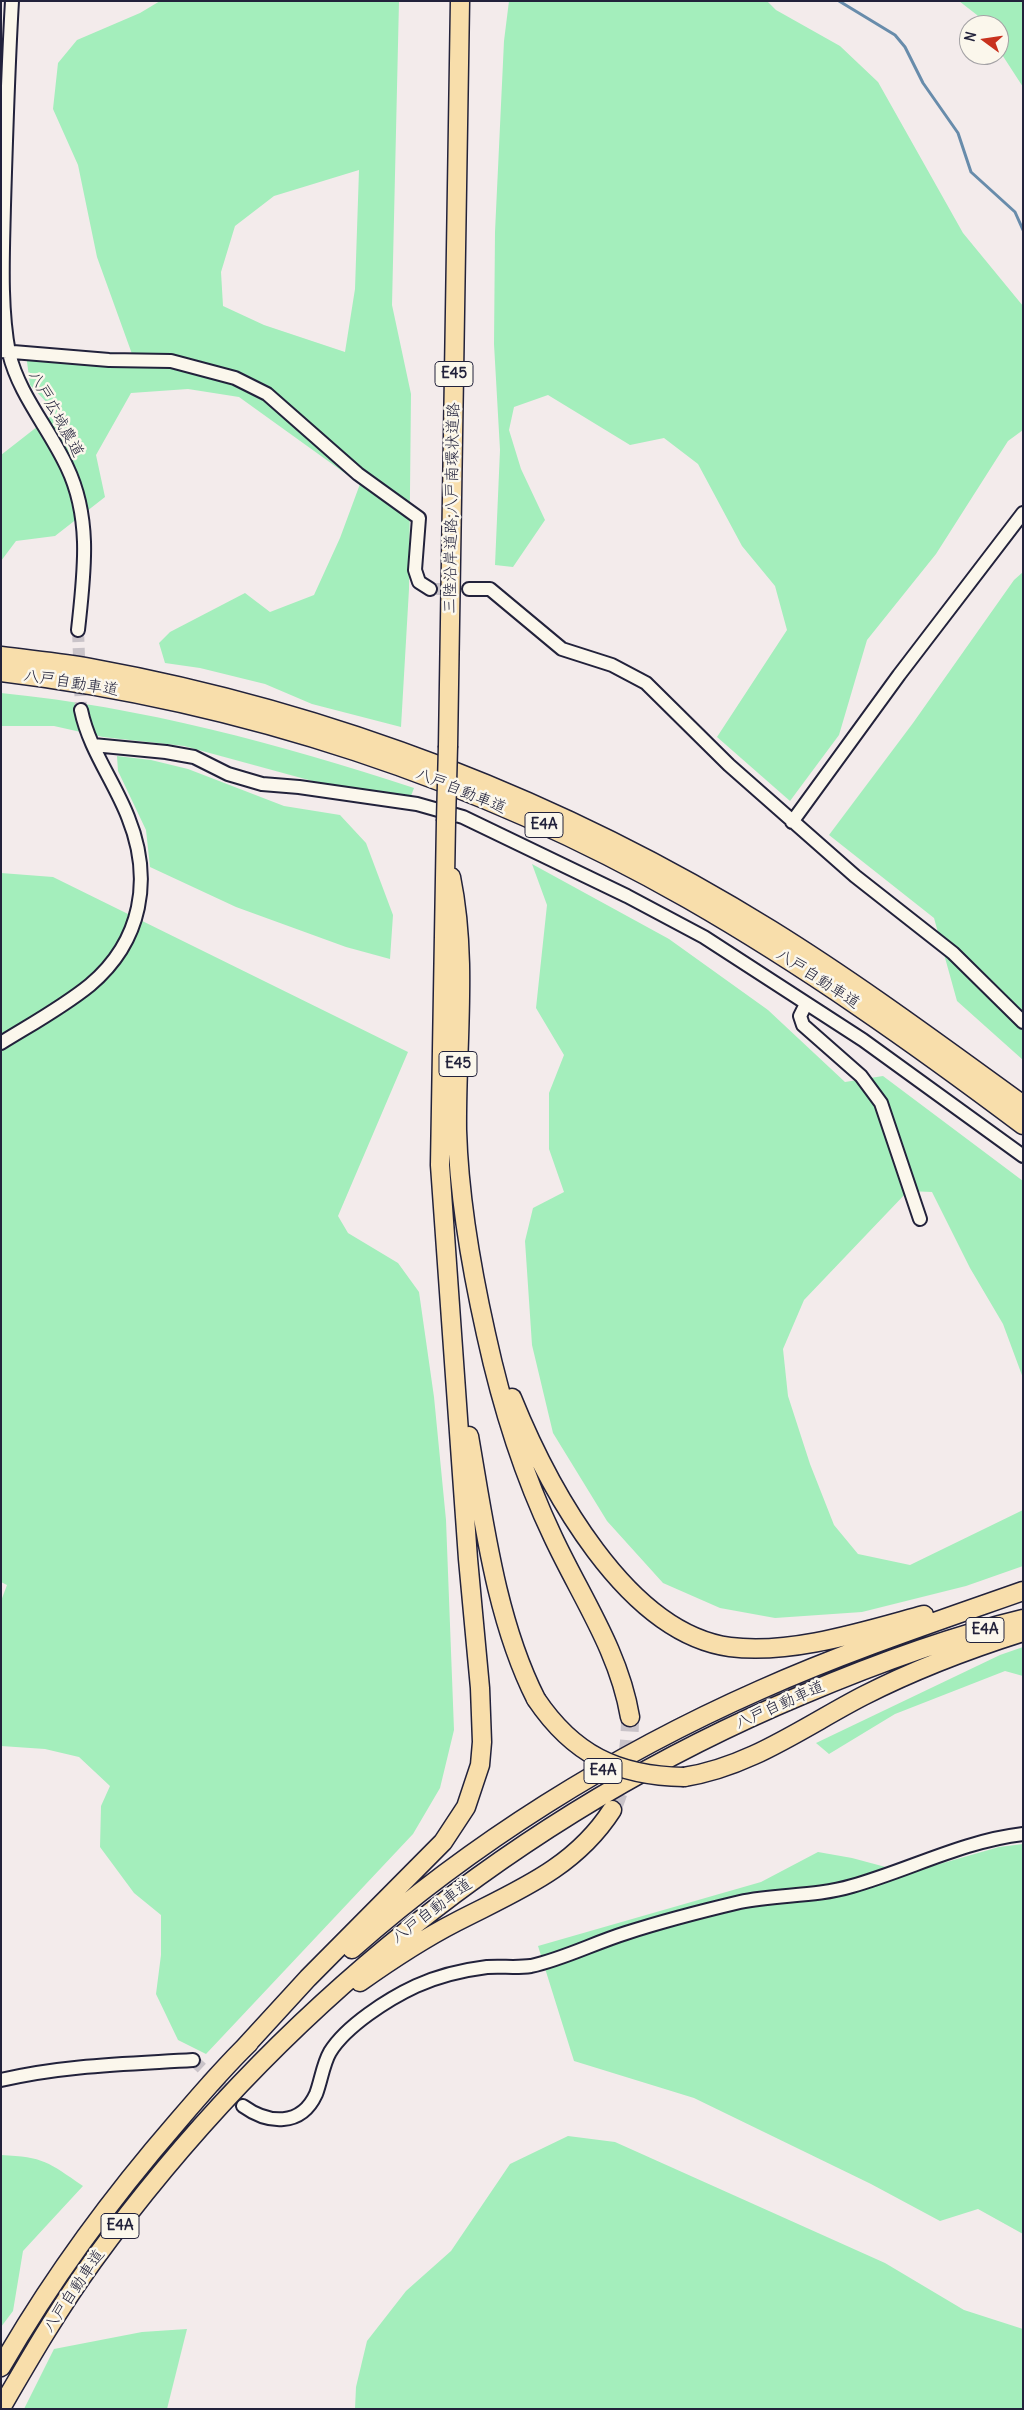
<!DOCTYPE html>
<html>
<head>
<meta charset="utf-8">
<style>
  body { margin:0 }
  #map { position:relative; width:1024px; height:2410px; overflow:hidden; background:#f3ebeb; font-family:Delius,sans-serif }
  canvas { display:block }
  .frame { position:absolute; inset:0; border:2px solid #22223b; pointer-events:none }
  .north { position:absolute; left:959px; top:15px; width:50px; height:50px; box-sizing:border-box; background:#fbf7ec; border:1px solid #a4a2a5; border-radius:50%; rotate:284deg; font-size:14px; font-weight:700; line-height:20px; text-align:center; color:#22223b }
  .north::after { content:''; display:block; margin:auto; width:18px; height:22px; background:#c8321e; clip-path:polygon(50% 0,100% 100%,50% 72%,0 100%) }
</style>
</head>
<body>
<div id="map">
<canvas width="1024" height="2410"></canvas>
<div class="frame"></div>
<div class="north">N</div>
</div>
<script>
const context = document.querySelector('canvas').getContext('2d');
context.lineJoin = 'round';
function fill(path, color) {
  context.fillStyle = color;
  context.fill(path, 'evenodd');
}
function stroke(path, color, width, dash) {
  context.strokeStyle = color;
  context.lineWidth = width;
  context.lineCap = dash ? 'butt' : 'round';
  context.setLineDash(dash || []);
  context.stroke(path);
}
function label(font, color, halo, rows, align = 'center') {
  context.font = font + ' Delius,"Klee One",sans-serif';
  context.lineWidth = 5;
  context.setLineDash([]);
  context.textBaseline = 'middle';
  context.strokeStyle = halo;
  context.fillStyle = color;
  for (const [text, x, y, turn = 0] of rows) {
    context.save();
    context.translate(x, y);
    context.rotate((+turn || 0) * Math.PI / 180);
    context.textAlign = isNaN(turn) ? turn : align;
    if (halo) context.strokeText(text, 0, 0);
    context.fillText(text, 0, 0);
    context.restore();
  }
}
fill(new Path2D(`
  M160 1H399L392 305 411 394 409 589 401 727 312 704 265 684 200 668 165 663 159 643 170 632 245 593 270 612 314 595 340 538 360 484 239 397 188 389 131 393 96 455 105 497 55 536 16 541 1 561V455L56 412 30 385 25 346 132 354 97 257 78 165 53 109 58 63 77 40 140 13ZM359 170 355 289 345 352 264 325 223 306 221 272 235 226 274 196Z
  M509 1H767L776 10 840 46 878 82 963 233 1023 306V430L1008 441 936 554 867 640 839 735 790 801 717 737 787 630 775 586 742 546 698 464 664 438 630 445 548 395 514 407 509 430 521 469 545 520 513 567 495 565 500 450 494 344 495 232 504 41Z
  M959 1H1023V87L999 50V25H983L977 15Z
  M1023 572V1060L957 1001 934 918 829 835 913 723 1014 580Z
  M1 693C143 707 279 744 414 788L411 796 316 782 184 746 103 737 54 726H1Z
  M117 756 151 760 188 769 284 806 340 815 366 843 393 915 390 959 346 947 236 907 150 867 146 830 118 771Z
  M532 864 669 939 768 1010 845 1082 883 1076 1023 1181V1378L1003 1324 970 1268 932 1192 908 1191 804 1300 783 1349 788 1396 810 1464 834 1525 858 1554 910 1565 1023 1510V1566L966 1586 862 1612 775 1618 720 1608 663 1583 607 1521 553 1433 532 1345 525 1241 533 1208 564 1192 549 1149V1093L564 1055 536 1008 547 905Z
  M1 873 53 877 408 1052 338 1216 348 1233 398 1263 419 1292 434 1397 446 1520 454 1730 440 1788 413 1834 206 2054 178 2040 156 1994 161 1955V1915L134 1893 100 1847 101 1806 110 1786 79 1757 45 1749 1 1746V1601L7 1585 1 1582Z
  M1023 1647V1676L1005 1671 895 1714 829 1754 816 1743 1000 1655Z
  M1023 1844V2234L978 2209 940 2221 871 2184 694 2098 574 2061 538 1946 761 1882 818 1852 852 1858 908 1873 999 1847Z
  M568 2136 615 2142 885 2263 964 2310 1023 2329V2409H355L356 2387 367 2341 406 2291 451 2251 510 2164Z
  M1 2155C44 2157 48 2162 83 2186L23 2251 13 2311 1 2327Z
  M187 2329 167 2409H24L54 2349 142 2332Z`), '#a4eebc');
stroke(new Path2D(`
  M839 1 895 35 905 47 923 83 958 133 971 172 1015 212 1023 230`), '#688cab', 3);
stroke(new Path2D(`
  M430 589H469
  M78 630 81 710
  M193 2060 243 2106`), '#c9c3c8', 12, [12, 6]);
stroke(new Path2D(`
  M612 1810C625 1779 630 1750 630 1717`), '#c9c3c8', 18, [18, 9]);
const minor = new Path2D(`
  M12 1C8 69 6 137 4 205 3 253 0 306 9 353 19 395 49 428 67 467 92 519 84 574 78 630
  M1 351 109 360 171 361 235 378 267 394 358 474 419 518 415 570 419 582 430 589
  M469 589H490L562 649 612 665 646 683 729 765 855 876 953 953 1023 1022
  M93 745 166 752 194 757 228 774 262 784 299 787 417 804 463 817 627 896 704 937 863 1040 1023 1156
  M792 822 899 675 1023 513
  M806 1004 800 1016 803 1025 861 1076 881 1103 920 1219
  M1 1043C30 1025 63 1007 90 985 142 941 153 879 128 817 114 781 89 749 81 710
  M1 2080C64 2065 129 2064 193 2060
  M243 2106C268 2124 301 2127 316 2094 321 2081 323 2064 330 2052 346 2026 388 1999 416 1986 438 1976 463 1970 487 1967 501 1966 517 1968 531 1966 563 1959 594 1943 626 1933 663 1921 702 1911 740 1902 776 1894 815 1897 852 1886 909 1870 963 1841 1023 1834`);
const highway = new Path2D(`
  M1 656C31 660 62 663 91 668 332 712 563 801 771 930 858 984 940 1045 1023 1105
  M1 672C241 701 478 779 688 899 805 966 915 1044 1023 1125
  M448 746 460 1
  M451 877C468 960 456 1045 457 1130 459 1199 471 1267 486 1334 501 1403 522 1472 553 1537 581 1597 619 1651 630 1717
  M512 1398C548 1487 626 1633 730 1647 791 1655 865 1631 924 1615
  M469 1436C484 1522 496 1620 536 1699
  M684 1777C750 1767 805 1726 863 1696 914 1670 969 1649 1023 1632
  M352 1949C472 1843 613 1755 760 1690 845 1652 935 1622 1023 1591
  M360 1982C391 1960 423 1939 456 1922 516 1891 574 1869 612 1810
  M242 2050 308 1978 443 1842 466 1807 480 1765 482 1742 480 1688 468 1559 440 1165 446 821
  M1 2367C51 2280 112 2197 178 2121 201 2094 224 2067 249 2043
  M1 2408C30 2358 59 2308 93 2261 274 2012 518 1814 802 1695 873 1665 948 1637 1023 1619`);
stroke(minor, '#22223b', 16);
stroke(highway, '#22223b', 21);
stroke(minor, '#fbf7ec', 12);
stroke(highway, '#f8deab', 18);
const highwayBridge = new Path2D(`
  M446 821 448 746
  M536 1699C573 1754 617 1776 684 1777`);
stroke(highwayBridge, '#22223b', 21, []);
stroke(highwayBridge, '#f8deab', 18);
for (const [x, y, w] of [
  [454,374,38],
  [544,825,38],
  [458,1064,38],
  [985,1630,38],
  [603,1771,38],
  [120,2226,38]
]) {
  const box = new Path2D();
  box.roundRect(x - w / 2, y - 12.5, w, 25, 4);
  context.fillStyle = '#fbf7ec';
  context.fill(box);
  stroke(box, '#22223b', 1);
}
label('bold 15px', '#22223b', null, [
  ["E45",454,374],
  ["E4A",544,825],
  ["E45",458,1064],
  ["E4A",985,1630],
  ["E4A",603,1771],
  ["E4A",120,2226]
]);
label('16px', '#22223b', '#fbf7ec', [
  ["八戸広域農道",56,414,61],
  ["三陸沿岸道路;八戸南環状道路",452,508,-89],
  ["八戸自動車道",71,683,9],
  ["八戸自動車道",461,791,22],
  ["八戸自動車道",818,979,33],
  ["八戸自動車道",780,1705,-24],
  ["八戸自動車道",432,1911,-37],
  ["八戸自動車道",74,2291,-56]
]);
</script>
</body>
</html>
